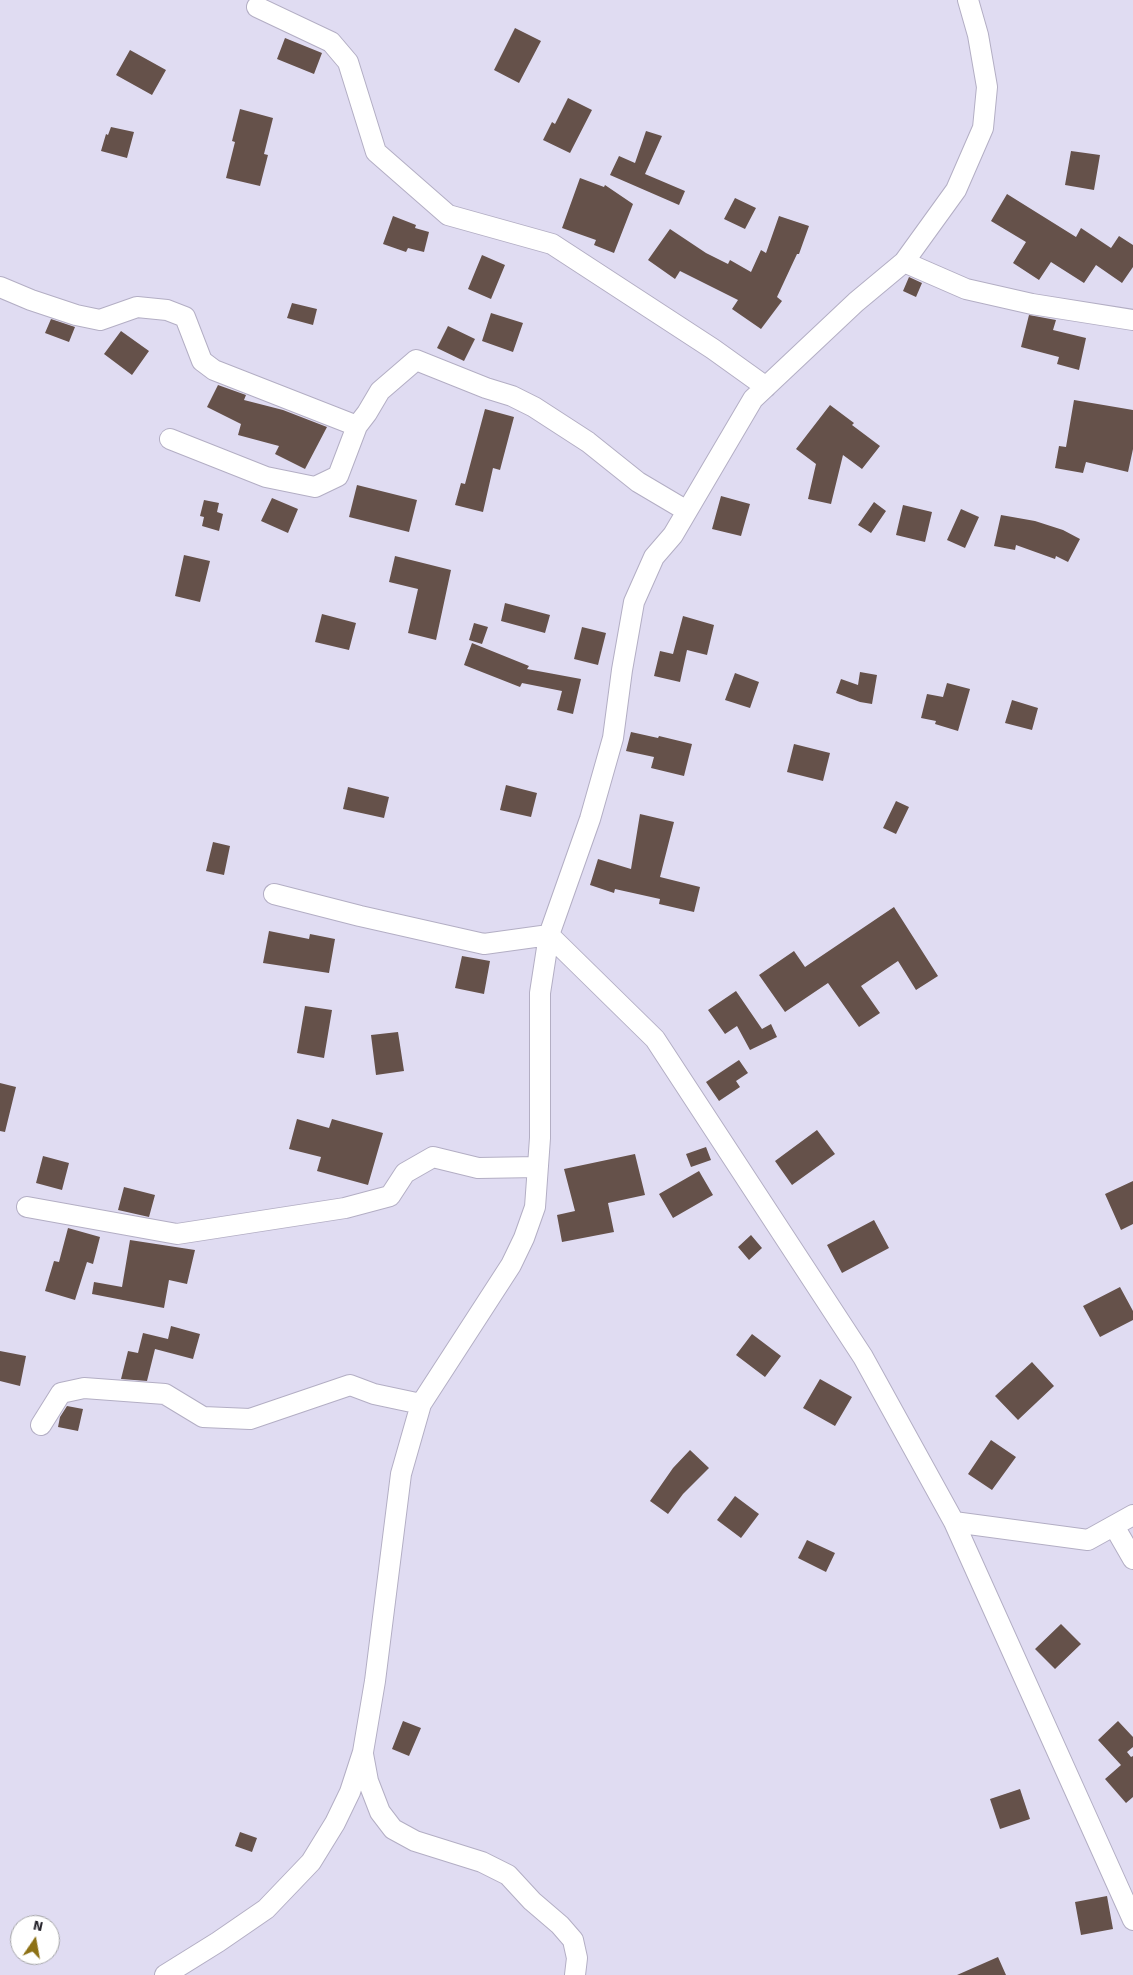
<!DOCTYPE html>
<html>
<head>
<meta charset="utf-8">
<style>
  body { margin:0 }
  #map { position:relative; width:1133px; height:1975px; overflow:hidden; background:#e0dcf2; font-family:Signika,sans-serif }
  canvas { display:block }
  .north { position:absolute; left:10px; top:1915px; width:50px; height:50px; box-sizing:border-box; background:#fff; border:1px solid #a5a5a8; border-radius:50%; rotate:12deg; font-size:14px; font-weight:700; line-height:20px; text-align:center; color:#1f1d25 }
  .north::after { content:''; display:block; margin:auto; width:18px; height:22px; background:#8d7115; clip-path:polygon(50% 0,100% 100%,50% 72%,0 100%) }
</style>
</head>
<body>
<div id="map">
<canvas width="1133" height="1975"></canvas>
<div class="north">N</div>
</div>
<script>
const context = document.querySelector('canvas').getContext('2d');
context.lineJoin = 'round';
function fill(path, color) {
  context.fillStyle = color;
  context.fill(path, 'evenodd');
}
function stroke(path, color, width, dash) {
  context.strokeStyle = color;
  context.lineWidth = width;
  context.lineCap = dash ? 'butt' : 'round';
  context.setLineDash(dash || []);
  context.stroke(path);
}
fill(new Path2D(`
  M515 28 541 41 519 83 494 70Z
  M285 38 322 53 314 74 277 59Z
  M130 50 166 70 152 95 116 75Z
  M568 98 592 110 570 153 543 140 552 122 555 124Z
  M240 109 273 118 264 154 268 155 260 186 226 178 235 142 232 141Z
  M111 127 134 132 127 158 101 151 106 134 108 135Z
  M646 131 662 136 645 174 685 191 679 205 610 175 619 156 635 163Z
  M1071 151 1100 155 1094 190 1065 185Z
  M580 178 604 187 605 185 633 204 614 253 594 245 596 240 562 228Z
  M1007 194 1076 237 1081 228 1111 248 1119 236 1133 245V267L1122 283 1096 265 1084 283 1051 262 1039 280 1013 263 1026 242 991 221Z
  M735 198 756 208 745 229 724 219Z
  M393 216 416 225 415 228 429 232 424 252 408 248 406 252 383 244Z
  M779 216 809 226 799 254H797L777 297 782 301 761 329 732 309 738 300 680 271 675 279 648 260 670 229 706 253 728 264 730 260 751 272 761 250 766 253Z
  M482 255 505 265 491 299 468 289Z
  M909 277 922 283 916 297 903 291Z
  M292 303 317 309 313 325 287 318Z
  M491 313 523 323 513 352 482 341Z
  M1029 315 1056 320 1053 330 1086 338 1079 370 1057 364 1059 357 1021 347Z
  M51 319 75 327 69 342 45 333Z
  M448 326 475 339 464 361 437 348Z
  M121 331 149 351 132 375 104 354Z
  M218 385 246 395 244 400 283 410 327 427 305 469 275 454 279 446 238 435 241 424 207 407Z
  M1074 400 1133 410V449L1128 472 1086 462 1083 473 1055 468 1059 446 1066 447Z
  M830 405 854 423 852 425 880 446 862 469 843 455 831 504 808 499 816 464 796 449Z
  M485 409 514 417 500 470 493 468 483 512 455 505 461 483 465 484Z
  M357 485 417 500 409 532 349 517Z
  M721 496 750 504 741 536 712 529Z
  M272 498 298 509 288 533 261 521Z
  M204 500 219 503 217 512 223 514 219 531 202 526 204 517 200 516Z
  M874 502 886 511 871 533 858 525Z
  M903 505 932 512 925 542 896 535Z
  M961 509 979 517 965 548 947 540Z
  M1001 515 1035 521 1063 530 1080 539 1068 562 1056 556 1055 559 1016 545 1015 550 994 546Z
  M184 555 210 561 200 602 175 596Z
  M395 556 451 570 436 640 408 633 418 589 389 582Z
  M505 603 550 615 545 633 501 621Z
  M322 614 356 623 349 650 315 642Z
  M683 616 714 625 707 655 687 650 680 682 654 676 660 651 673 654Z
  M474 623 488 627 482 644 469 640Z
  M582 627 606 633 598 665 574 659Z
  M472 643 529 666 527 669 581 679 573 714 557 710 562 691 522 683 520 687 464 665Z
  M860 672 877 675 872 704 860 702 836 693 841 679 858 685Z
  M735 673 759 682 750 708 725 700Z
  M947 683 970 689 958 731 935 724 936 721 921 718 927 694 943 697Z
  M1012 700 1038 708 1032 730 1005 723Z
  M631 732 658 738 659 736 692 744 684 776 651 768 654 757 626 751Z
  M794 744 830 753 823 781 787 772Z
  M506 785 537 793 531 817 500 810Z
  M348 787 389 797 384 818 343 809Z
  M896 801 909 807 896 834 883 828Z
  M640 814 674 822 660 877 700 887 694 912 659 904 660 899 615 889 614 893 590 885 598 859 631 869Z
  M213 842 230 846 224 875 206 871Z
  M894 907 938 976 916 990 898 961 861 986 880 1013 859 1027 828 983 785 1012 759 975 794 951 805 967Z
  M269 931 309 939 310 934 335 939 329 973 263 963Z
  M462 956 490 961 484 994 455 988Z
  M736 991 762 1029 771 1024 777 1037 750 1050 737 1026 725 1034 708 1010Z
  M305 1006 332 1010 324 1058 297 1053Z
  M398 1032 404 1071 376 1075 371 1035Z
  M739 1060 748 1073 736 1081 740 1087 719 1101 706 1082Z
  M0 1083 16 1087 5 1132 0 1131Z
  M297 1119 329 1128 332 1119 383 1133 368 1185 317 1171 321 1157 289 1149Z
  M817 1130 835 1154 792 1185 775 1161Z
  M706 1147 711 1160 691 1167 686 1154Z
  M635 1154 645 1195 608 1203 614 1232 562 1242 557 1215 575 1211 564 1169Z
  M43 1156 69 1163 62 1190 36 1183Z
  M699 1171 713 1195 673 1218 659 1194Z
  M1133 1181V1224L1121 1230 1105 1194Z
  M124 1187 155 1195 149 1217 118 1210Z
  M874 1220 889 1248 842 1273 827 1245Z
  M68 1228 100 1237 93 1264 87 1262 75 1300 45 1291 54 1261 59 1262Z
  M751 1235 762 1248 749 1260 738 1247Z
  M130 1240 195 1250 187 1284 169 1280 164 1308 92 1294 94 1282 122 1287Z
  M1120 1287 1133 1311V1320L1100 1337 1083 1306Z
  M171 1326 200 1334 193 1359 155 1349 147 1381 121 1379 128 1351 138 1353 143 1333 168 1339Z
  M752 1334 781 1356 765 1377 736 1355Z
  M0 1351 26 1356 20 1386 0 1381Z
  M1032 1362 1054 1386 1018 1420 995 1396Z
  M820 1379 852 1397 835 1426 803 1408Z
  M67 1406 83 1409 78 1431 58 1427 60 1417Z
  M991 1440 1016 1457 992 1490 968 1474Z
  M690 1450 709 1468 683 1494 668 1514 650 1501 673 1468Z
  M735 1496 759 1514 741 1538 717 1520Z
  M807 1540 835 1553 826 1572 798 1558Z
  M1061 1624 1081 1644 1055 1669 1035 1649Z
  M403 1721 421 1728 409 1756 392 1749Z
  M1118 1721 1133 1737V1747L1127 1752 1131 1757 1133 1756V1797L1126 1803 1105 1779 1121 1765 1098 1740Z
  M1020 1789 1030 1819 1000 1829 990 1799Z
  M240 1832 257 1838 252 1852 235 1846Z
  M1107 1896 1113 1929 1081 1935 1075 1902Z
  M998 1957 1006 1975H957Z`), '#65514a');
const street = new Path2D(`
  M257 7 331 42 348 62 376 152 448 215 552 244 713 349 766 387
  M904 262 966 289 1032 304 1133 320
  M0 287 31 300 76 315 100 320 137 307 167 310 185 317 202 361 214 370 357 426 367 413 380 391 416 360 486 388 512 396 534 407 588 442 638 482 687 511
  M170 439 266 477 315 487 338 476 357 426
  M274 894 360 916 484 944 549 935 655 1039 863 1357 954 1522 1133 1920
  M27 1207 177 1234 345 1208 390 1196 405 1173 433 1157 478 1168 538 1167
  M41 1425 61 1393 84 1388 165 1394 203 1417 250 1419 350 1385 374 1394 421 1404
  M954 1522 1088 1540 1133 1515
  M1114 1526 1133 1559
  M363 1754 368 1781 380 1812 393 1829 415 1841 482 1862 508 1875 532 1901 560 1925 573 1940 577 1958 575 1975
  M165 1975 218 1942 266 1909 311 1862 335 1823 350 1792 363 1752 375 1681 401 1474 421 1404 511 1265 524 1238 535 1207 540 1138V993L549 935 590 819 613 738 622 670 634 602 654 557 673 535 753 399 856 302 904 262 956 190 983 128 987 87 978 35 968 0`);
stroke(street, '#b3aec4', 22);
stroke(street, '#fff', 20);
</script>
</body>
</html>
